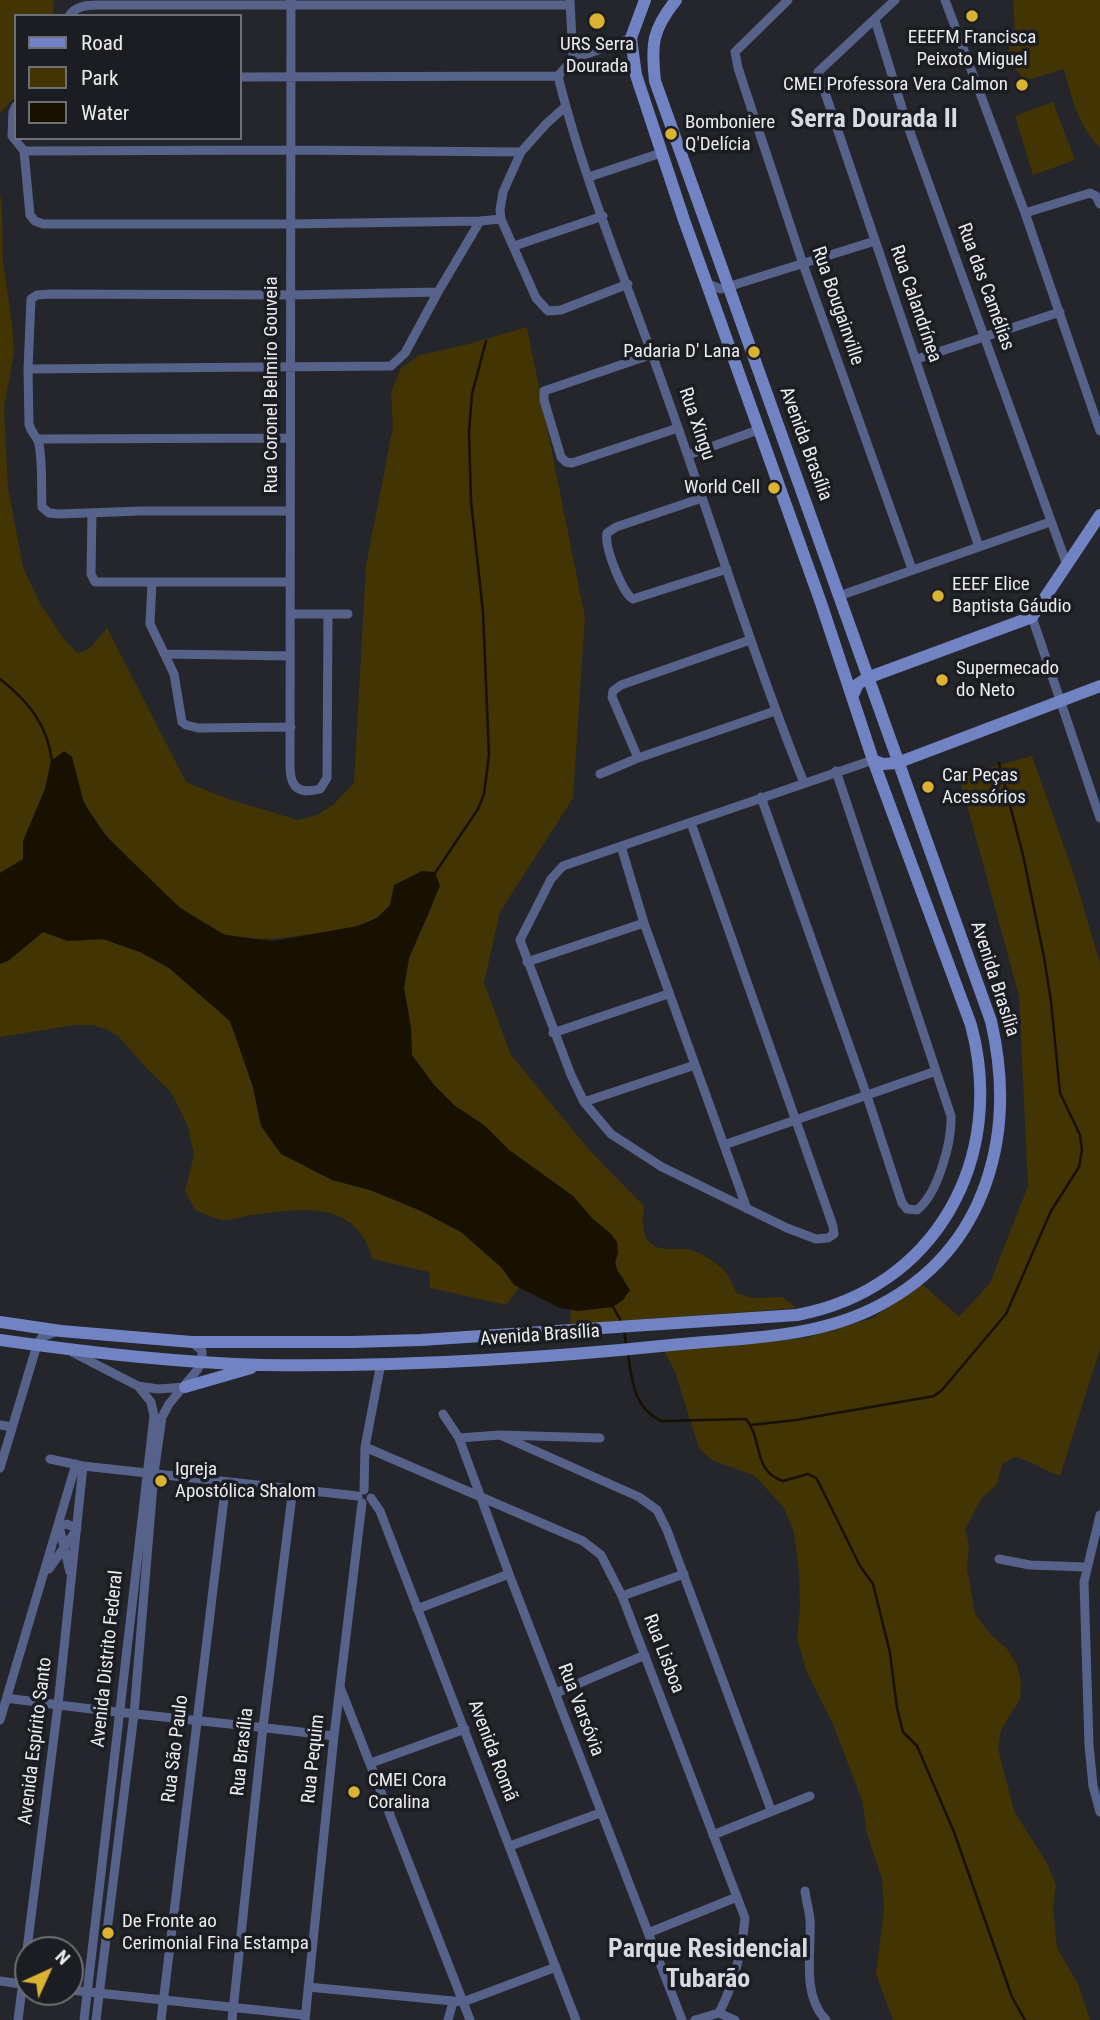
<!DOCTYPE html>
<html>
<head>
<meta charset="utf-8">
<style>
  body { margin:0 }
  #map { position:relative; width:1100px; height:2020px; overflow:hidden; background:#24262c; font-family:"Roboto Condensed",sans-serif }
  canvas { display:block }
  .legend { position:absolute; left:14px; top:14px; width:228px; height:126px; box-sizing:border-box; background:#1b1d22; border:2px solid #6e6f74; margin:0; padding:9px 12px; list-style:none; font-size:21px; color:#eaebef }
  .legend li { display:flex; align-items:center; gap:14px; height:35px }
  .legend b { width:35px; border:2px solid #6e6f74 }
  .north { position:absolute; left:14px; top:1936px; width:70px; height:70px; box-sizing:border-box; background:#1b1d22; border:2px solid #6e6f74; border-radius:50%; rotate:45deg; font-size:19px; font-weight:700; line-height:28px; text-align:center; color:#eaebef }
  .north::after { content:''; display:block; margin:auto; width:24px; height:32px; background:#dcb233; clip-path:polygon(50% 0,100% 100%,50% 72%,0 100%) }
</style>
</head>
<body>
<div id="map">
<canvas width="1100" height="2020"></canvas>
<ul class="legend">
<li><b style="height:9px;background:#7183c3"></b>Road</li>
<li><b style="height:19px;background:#433404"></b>Park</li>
<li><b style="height:19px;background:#181101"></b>Water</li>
</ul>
<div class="north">N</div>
</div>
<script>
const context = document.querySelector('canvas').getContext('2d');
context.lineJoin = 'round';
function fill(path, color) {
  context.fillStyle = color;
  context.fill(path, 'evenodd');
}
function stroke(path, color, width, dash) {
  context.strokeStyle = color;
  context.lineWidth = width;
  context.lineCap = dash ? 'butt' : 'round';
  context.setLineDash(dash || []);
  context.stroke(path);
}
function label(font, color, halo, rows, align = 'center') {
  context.font = font + ' "Roboto Condensed",sans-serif';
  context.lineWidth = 7;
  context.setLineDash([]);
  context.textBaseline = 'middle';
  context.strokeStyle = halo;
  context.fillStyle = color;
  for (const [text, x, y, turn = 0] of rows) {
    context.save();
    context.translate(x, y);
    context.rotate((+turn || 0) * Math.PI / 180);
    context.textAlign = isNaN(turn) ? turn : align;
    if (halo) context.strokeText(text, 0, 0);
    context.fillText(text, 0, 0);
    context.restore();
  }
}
fill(new Path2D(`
  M0 0H54L53 16H16V96L0 113Z
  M1013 0H1100V148C1078 125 1072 99 1064 69L1024 81 1007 55 1015 33Z
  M1053 102 1075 160 1033 175 1015 116Z
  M0 193 2 205 3 261 12 324 14 353 4 407 8 488 23 567 41 605 64 639 78 654 90 648 107 628 186 782 228 799 298 820 317 815 334 804 354 783 366 566 393 427 391 392 401 368 420 355 465 345 527 327 585 617 573 798 500 912 484 983 511 1055 591 1152 644 1206C641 1227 642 1249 669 1249 676 1249 684 1248 691 1250 703 1254 720 1264 727 1274 731 1280 733 1287 737 1293L752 1298 782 1297 797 1308 570 1325 571 1309 613 1306 624 1279C616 1270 614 1264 618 1253L573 1196 509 1150 484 1125 455 1106 434 1085 412 1055 411 1028 404 988 409 958 433 904 422 871C400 883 395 909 374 919 357 928 337 930 317 933 287 938 259 942 228 935 189 926 101 839 85 803 78 789 76 772 72 757L51 761 45 789 23 841V859L0 873Z
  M1032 756 1073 872 1100 963V1349L1060 1476C1044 1470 1031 1461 1015 1457L1002 1464 997 1484 982 1498 965 1529 969 1544 967 1569 975 1614 991 1635 1008 1650 1017 1665 1021 1683 1020 1699 1001 1730 998 1748 1014 1811 1047 1863 1056 1885 1053 1907 1057 1948 1078 1984 1090 2020H893L876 1974 884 1909 882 1879 867 1834 862 1800 832 1722 806 1670 797 1638 800 1608 799 1572 794 1533 784 1508 755 1476 712 1460 699 1448 675 1372 664 1351 806 1338 873 1318 921 1283 959 1317 990 1283 1028 1186 1019 996 959 776Z
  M43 932 68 941 103 939 140 952 169 968 230 1021 253 1087 261 1126 332 1180 370 1190 419 1210 461 1232 501 1267 519 1288 506 1305 430 1288 429 1272 372 1259C357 1199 301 1208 252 1215 243 1216 234 1220 225 1220 216 1220 204 1213 195 1210L185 1191 194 1155 188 1127 171 1092 150 1072 119 1037 106 1029 92 1025H74L0 1037V964L8 961Z`), '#433404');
fill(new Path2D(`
  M64 751 72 757 84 803 105 835 180 908 225 935 273 941 358 926 377 918 390 905 394 885 422 871 435 872 440 886 409 958 404 988 411 1028 412 1055 434 1085 455 1106 484 1125 509 1150 573 1196 592 1218 610 1233 617 1242 618 1253 615 1262 617 1270 630 1290 623 1300 613 1307 578 1311 560 1308 514 1285 501 1267 461 1232 419 1210 370 1190 332 1180 281 1154 261 1126 253 1087 230 1021 169 968 140 952 103 939 68 941 43 932 8 961 0 964V873L23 859V841L45 789 51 761Z`), '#181101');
stroke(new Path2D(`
  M0 679C29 702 47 724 52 761
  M433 876 478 809 484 794 489 755 483 612 471 501 469 432 472 394 486 341
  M612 1305 622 1323
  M624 1330 626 1344
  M628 1354C632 1381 634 1408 661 1421L746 1419C763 1439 752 1471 783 1481L808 1474 816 1478 819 1483 860 1566 873 1584 890 1653 897 1708 903 1732 917 1746 954 1832 1012 1997 1025 2020
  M751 1425 796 1420 923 1398 934 1396 942 1390 1006 1314 1051 1211 1079 1167 1082 1150 1080 1135 1060 1093 1051 1001 1044 957 1023 855 999 763`), '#181101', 2.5);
stroke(new Path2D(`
  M291 0 290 769C291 789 300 794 320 789L327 778 328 614
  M788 0 735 52 738 68 803 264 912 569
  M895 0 818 72 979 547
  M945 0 1025 213 1100 431
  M570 1 573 59
  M69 16C75 6 87 5 97 5H570
  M875 20 906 121 1067 565
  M558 76C584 182 628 285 664 388 711 519 752 653 804 783
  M558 76 573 59 631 38
  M240 77 558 76
  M16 106 13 112 12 136 24 151 30 215 35 221 43 224H289L480 221 501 219
  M565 107 546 124 521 152 503 192 500 210 501 219 536 298 548 311 561 310 628 284
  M24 151 290 150 521 152
  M589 177 661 153
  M1025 213 1090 193 1096 196 1100 204
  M514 246 603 216
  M708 284 721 289 875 241
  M653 354 544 391V400L561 457 566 462 572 463 678 428
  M917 359 1060 312
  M28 369 391 366 405 353 438 292 480 221
  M38 439 290 438
  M688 455 758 430
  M702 498 616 527 607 533C604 546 622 593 633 599L727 569
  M290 511H141L59 514 49 513 42 507C41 486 43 465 39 444 37 436 31 433 29 424L28 369 31 299 37 295 51 294 290 295 438 292
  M92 513 91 574 95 582H290
  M152 582 150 624 174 674 182 722 186 725 198 728 291 727
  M839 596 1050 522
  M290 614H348
  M1032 617 1100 818
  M165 654 290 656
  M638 758 612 697 613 691 621 685 750 640
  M600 774 638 758 775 711
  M761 797 867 1096 902 1203 907 1209 917 1210C938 1194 952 1141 951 1116L836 771
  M691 823 833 1226 834 1234 828 1238 816 1239 787 1228 662 1167 611 1134 584 1102 571 1075 520 940 551 879 563 866 873 760
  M621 846 644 923 747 1209
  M527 962 644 923
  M553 1033 668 994
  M584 1102 695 1065
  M724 1145 936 1071
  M72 1352 138 1386 151 1402 154 1416 84 2020
  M138 1386 158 1389 185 1387
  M443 1414 459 1438 509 1574 682 2020
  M0 1425 12 1427
  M500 1435 639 1497 657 1510 667 1530 771 1810
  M459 1438 500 1435 600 1438
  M365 1447 583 1541 601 1555 622 1596 745 1918C742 1952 735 1982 719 2013
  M50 1459 83 1466 358 1496
  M0 1468 37 1345 42 1337 55 1332
  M364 1490 365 1447 381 1363
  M371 1498 380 1511 576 2020
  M1100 1515 1084 1582 1089 1745 1093 1786 1100 1812
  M999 1559 1030 1565 1086 1567
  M49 1569 77 1529 67 1524 59 1526 70 1572
  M622 1596 684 1574
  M417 1609 509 1574
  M340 1687 470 2020
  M556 1693 645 1655
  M7 1698C115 1714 225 1722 334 1736
  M0 1720 76 1464
  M371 1763 465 1729
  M713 1835 810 1796
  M510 1846 600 1813
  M805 1891C806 1900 809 1910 810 1919 812 1951 801 1995 826 2020
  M648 1933 737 1897
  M0 1981 28 1985
  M308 1987 463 2002 556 1967
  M70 1990 305 2015
  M18 2020 58 1705 83 1466
  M96 2020 134 1714 154 1473 162 1417 169 1404 198 1369 202 1361V1351L193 1343
  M161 2020 226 1482
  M232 2020 263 1727 293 1488
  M305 2020 334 1736 362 1503
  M448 2020 453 2002
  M695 2020 719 2013 735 2020`), '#56628a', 9);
stroke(new Path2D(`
  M853 695 858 684 867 678 1032 617 1100 515
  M873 760 883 764 897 763 1100 686
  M0 1322 61 1331 192 1342H352L421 1340 797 1315C936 1289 1007 1158 971 1025L873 760 821 603 684 220 636 75 631 38 645 0
  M0 1340C84 1352 177 1363 262 1365 398 1367 536 1359 671 1345 741 1338 817 1339 880 1305 988 1248 1017 1133 991 1021L655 81C651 44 652 30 676 0
  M185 1387 251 1368`), '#7183c3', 12);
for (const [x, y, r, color] of [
  [972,16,7,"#dcb233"],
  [597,21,9,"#dcb233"],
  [1022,85,7,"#dcb233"],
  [671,134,7,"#dcb233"],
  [754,352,7,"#dcb233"],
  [774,488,7,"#dcb233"],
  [938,596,7,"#dcb233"],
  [942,680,7,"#dcb233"],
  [928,787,7,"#dcb233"],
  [161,1481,7,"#dcb233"],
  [354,1792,7,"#dcb233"],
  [108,1933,7,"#dcb233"]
]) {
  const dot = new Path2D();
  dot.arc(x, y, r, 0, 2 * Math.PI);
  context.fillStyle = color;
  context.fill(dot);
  stroke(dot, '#1b1d22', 2.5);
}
label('19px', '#eaebef', '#1b1d22', [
  ["EEEFM Francisca",972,38,"center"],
  ["Peixoto Miguel",972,60,"center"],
  ["URS Serra",597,45,"center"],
  ["Dourada",597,67,"center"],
  ["CMEI Professora Vera Calmon",1008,85,"right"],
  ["Bomboniere",685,123],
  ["Q'Delícia",685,145],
  ["Padaria D' Lana",740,352,"right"],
  ["World Cell",760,488,"right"],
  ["EEEF Elice",952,585],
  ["Baptista Gáudio",952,607],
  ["Supermecado",956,669],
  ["do Neto",956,691],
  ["Car Peças",942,776],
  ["Acessórios",942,798],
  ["Igreja",175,1470],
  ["Apostólica Shalom",175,1492],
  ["CMEI Cora",368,1781],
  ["Coralina",368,1803],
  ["De Fronte ao",122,1922],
  ["Cerimonial Fina Estampa",122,1944]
], 'left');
label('19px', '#eaebef', '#1b1d22', [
  ["Rua das Camélias",985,287,70],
  ["Rua Calandrínea",915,304,71],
  ["Rua Bougainville",837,306,71],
  ["Rua Coronel Belmiro Gouveia",272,385,-90],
  ["Rua Xingu",696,424,71],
  ["Avenida Brasília",805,444,70],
  ["Avenida Brasília",994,979,72],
  ["Avenida Brasília",540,1336,-4],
  ["Rua Lisboa",663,1654,69],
  ["Avenida Distrito Federal",108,1659,-84],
  ["Rua Varsóvia",580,1710,69],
  ["Avenida Espírito Santo",36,1741,-83],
  ["Rua São Paulo",176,1749,-83],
  ["Avenida Romã",492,1751,69],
  ["Rua Brasília",243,1752,-84],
  ["Rua Pequim",314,1759,-84]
]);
label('bold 26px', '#d8dae2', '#1b1d22', [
  ["Serra Dourada II",874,120],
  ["Parque Residencial",708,1950],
  ["Tubarão",708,1980]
]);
</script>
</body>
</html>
